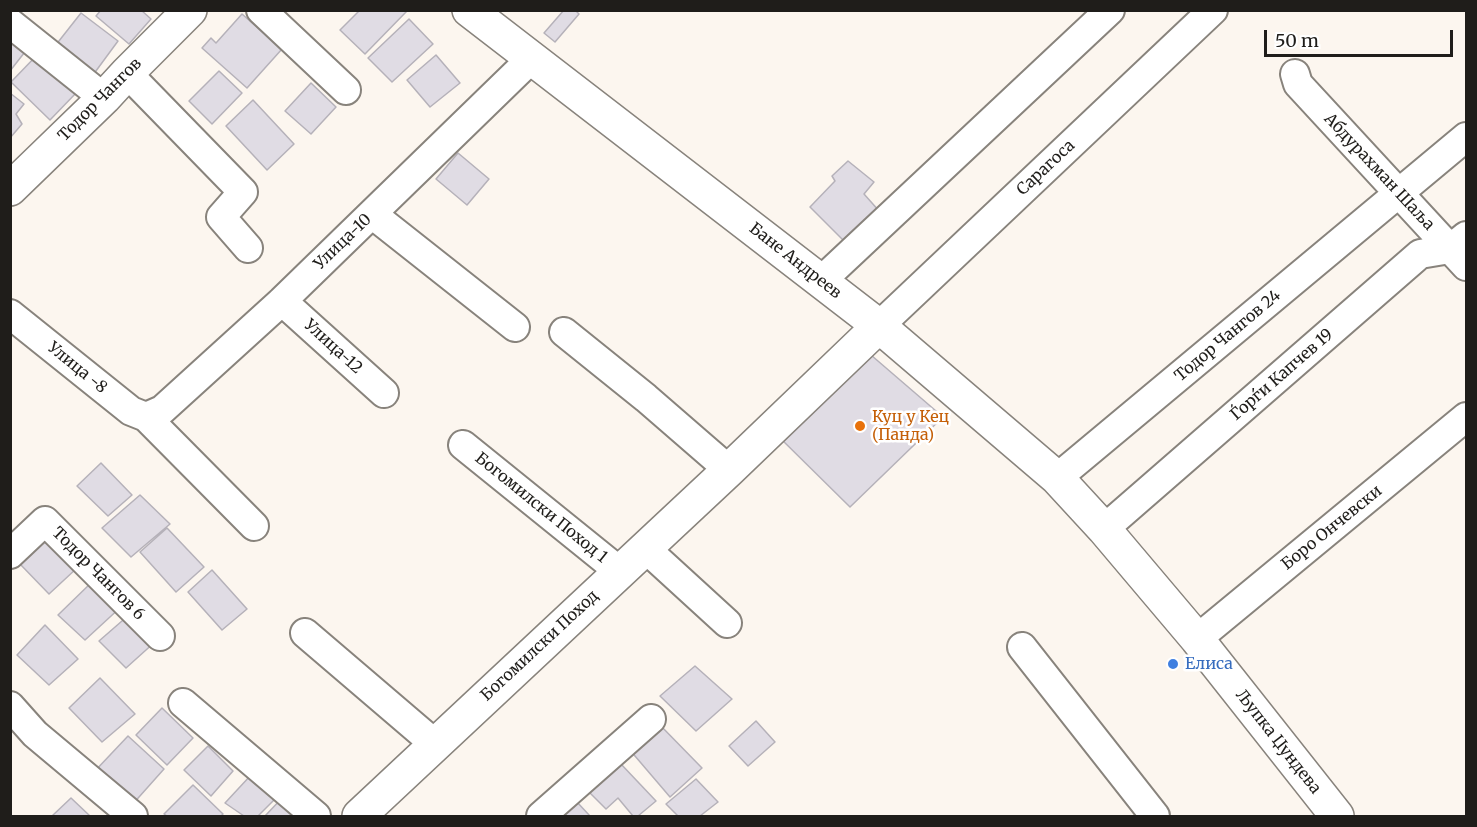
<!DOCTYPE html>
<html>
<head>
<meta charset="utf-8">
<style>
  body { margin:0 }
  #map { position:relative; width:1477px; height:827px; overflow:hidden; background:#fcf6ef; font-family:Merriweather,serif }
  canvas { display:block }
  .frame { position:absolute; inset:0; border:12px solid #1f1d1a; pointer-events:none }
  .scale { position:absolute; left:1264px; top:30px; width:189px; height:27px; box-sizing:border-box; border:3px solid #1f1d1a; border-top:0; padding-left:8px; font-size:18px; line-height:21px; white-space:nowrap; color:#1f1d1a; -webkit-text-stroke:4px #fff; paint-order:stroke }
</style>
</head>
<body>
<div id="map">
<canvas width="1477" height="827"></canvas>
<div class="frame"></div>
<div class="scale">50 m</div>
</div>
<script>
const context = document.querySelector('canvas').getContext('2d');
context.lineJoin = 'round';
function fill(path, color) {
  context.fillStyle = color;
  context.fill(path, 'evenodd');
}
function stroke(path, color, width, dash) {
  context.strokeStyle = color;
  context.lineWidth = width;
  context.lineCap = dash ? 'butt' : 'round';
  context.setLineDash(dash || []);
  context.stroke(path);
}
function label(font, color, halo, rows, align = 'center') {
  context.font = font + ' Merriweather,serif';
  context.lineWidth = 5;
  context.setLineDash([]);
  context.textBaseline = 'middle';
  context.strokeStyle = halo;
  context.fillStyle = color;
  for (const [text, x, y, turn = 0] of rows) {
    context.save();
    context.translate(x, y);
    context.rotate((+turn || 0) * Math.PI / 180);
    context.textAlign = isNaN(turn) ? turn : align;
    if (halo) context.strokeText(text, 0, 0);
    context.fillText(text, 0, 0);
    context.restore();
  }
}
const building = new Path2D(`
  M101 10H141L151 19 129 44 96 16Z
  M360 10H406L407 11 365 54 340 30Z
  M564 10H575L579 14 555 42 544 33Z
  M81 13 118 41 93 75 55 46Z
  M242 14 282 49 247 88 202 48 211 38 216 43Z
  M409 19 433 44 392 82 368 58Z
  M10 35 28 48 10 71Z
  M38 54 77 92 50 120 11 82Z
  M436 55 460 83 430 107 407 80Z
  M219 71 242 93 212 124 189 101Z
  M311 83 336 107 311 134 285 111Z
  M10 93 24 104 16 114 22 124 10 138Z
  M253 100 294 144 267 170 226 126Z
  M458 153 489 179 467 205 436 179Z
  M848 161 874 182 864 194 880 212 846 243 810 207 835 181 832 176Z
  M864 349 943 417 850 507 777 435Z
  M101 463 132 495 108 516 77 486Z
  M140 495 170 524 131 557 102 528Z
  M167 528 204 567 176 592 140 552Z
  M48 535 77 568 49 594 19 563Z
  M212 570 247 609 222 630 188 592Z
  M94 580 123 605 85 640 58 615Z
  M130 614 156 641 126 668 99 641Z
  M45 625 78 659 49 685 17 655Z
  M695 666 732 699 696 731 660 696Z
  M100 678 135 714 102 742 69 708Z
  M162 708 193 738 167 765 136 735Z
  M756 721 775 742 748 766 729 746Z
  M658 723 702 768 670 797 629 749Z
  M128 736 164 769 131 806 93 773Z
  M208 746 233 771 211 796 184 770Z
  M620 763 656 801 638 816H633L618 798 606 809 589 792Z
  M251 775 277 797 258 816H244L225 803Z
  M696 779 718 802 700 816H678L666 804Z
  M193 785 223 814 221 816H167L164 814Z
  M283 797 304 816H265Z
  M71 798 90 816H52Z
  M576 801 590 816H559Z`);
fill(building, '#e0dce4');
stroke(building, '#b5b1b9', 1.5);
const minor = new Path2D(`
  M261 10 346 90
  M10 23 104 98
  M127 73 243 192 221 217 248 248
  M1295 74 1298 84 1466 266
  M372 214 515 327
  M821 281 1110 10
  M282 301 384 393
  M10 314 131 411 146 417 254 526
  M879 326 1213 10
  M564 332 646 398 729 470
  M146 417 162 410 282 301 532 58
  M463 445 619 571
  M1057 478 1466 137
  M1104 529 1420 254 1450 249 1466 236
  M645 548 727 623
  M10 554 45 521 160 636
  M305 633 436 745
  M1197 639 1466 417
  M1022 647 1155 816
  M183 703 316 816
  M10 706 35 734 133 816
  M541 816 651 719`);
const tertiary = new Path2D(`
  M469 10 879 326 1057 478 1104 529 1197 639 1337 816
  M10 189 104 98 127 73 190 10
  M359 816 729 470 879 326`);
stroke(minor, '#88837c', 32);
stroke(tertiary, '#88837c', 36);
stroke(minor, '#fff', 28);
stroke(tertiary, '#fff', 33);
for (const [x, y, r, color] of [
  [860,426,6,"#e8710a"],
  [1173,664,6,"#3f7fe0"]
]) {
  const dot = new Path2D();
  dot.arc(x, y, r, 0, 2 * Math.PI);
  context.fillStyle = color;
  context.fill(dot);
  stroke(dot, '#fff', 2);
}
label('16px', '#1f1d1a', '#fff', [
  ["Тодор Чангов",100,100,-45],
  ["Сарагоса",1046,168,-43],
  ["Абдурахман Шаља",1379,172,47],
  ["Улица-10",343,242,-44],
  ["Бане Андреев",795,261,38],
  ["Тодор Чангов 24",1228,336,-40],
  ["Улица-12",333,347,42],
  ["Улица -8",77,368,39],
  ["Ѓорѓи Капчев 19",1282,375,-41],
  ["Богомилски Поход 1",541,508,39],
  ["Боро Ончевски",1332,528,-39],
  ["Тодор Чангов 6",98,574,45],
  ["Богомилски Поход",540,646,-43],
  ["Љупка Џундева",1278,742,52]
]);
label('16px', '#c56008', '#fff', [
  ["Куц у Кец",872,417],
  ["(Панда)",872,435]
], 'left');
label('16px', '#366cbe', '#fff', [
  ["Елиса",1185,664]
], 'left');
</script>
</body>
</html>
